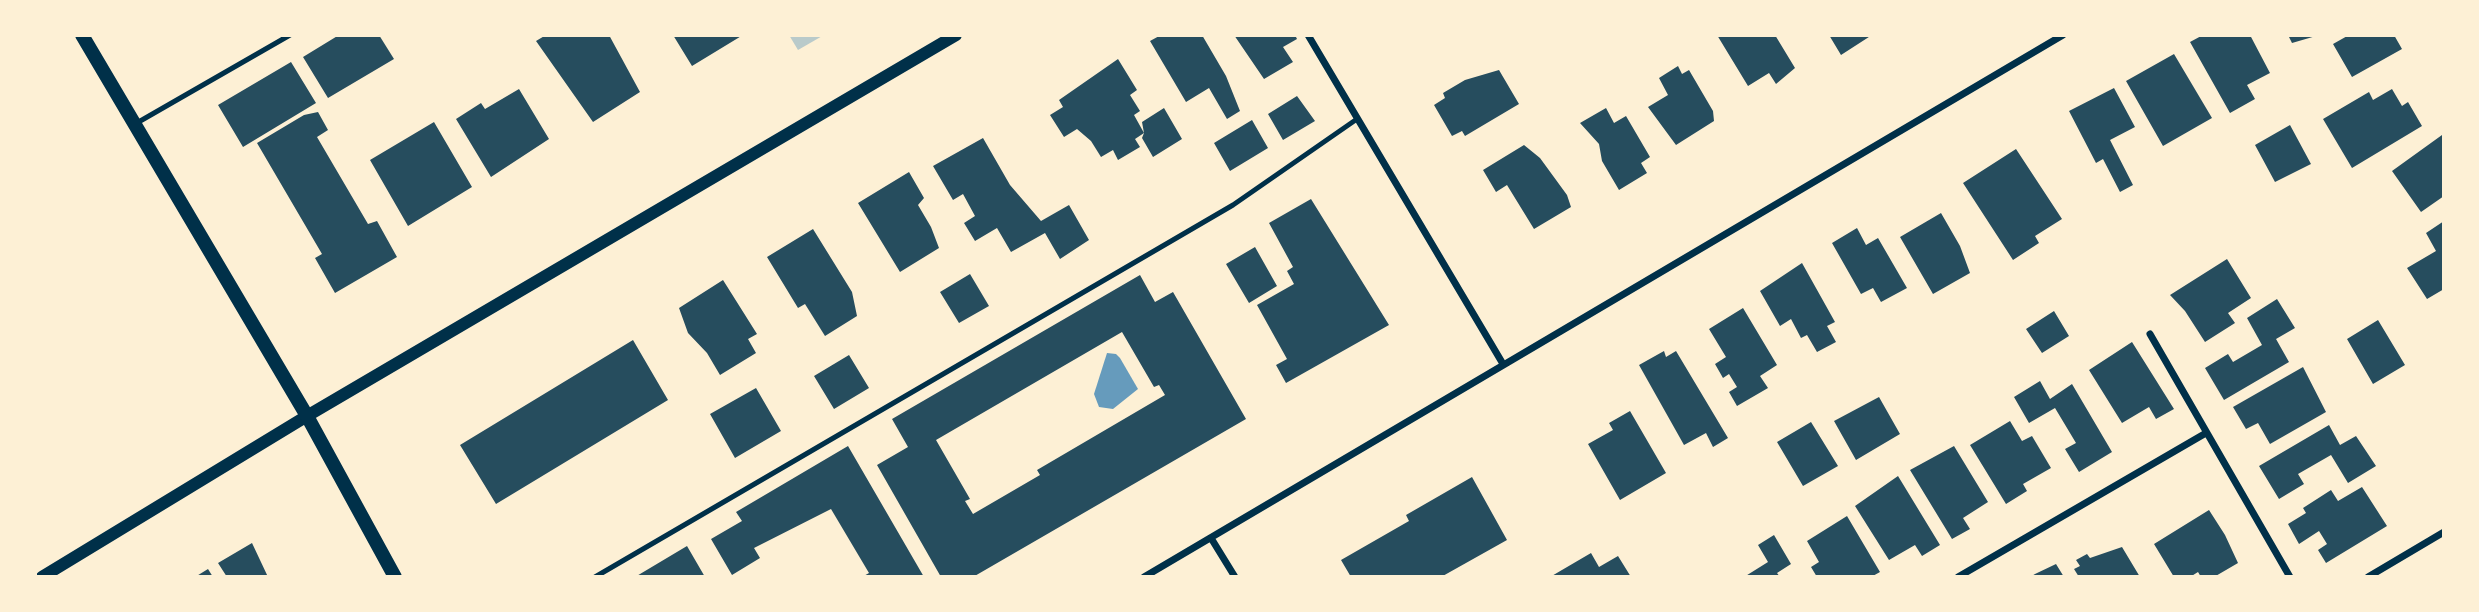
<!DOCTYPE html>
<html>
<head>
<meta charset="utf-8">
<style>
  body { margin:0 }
  #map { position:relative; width:2479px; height:612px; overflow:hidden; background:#fdf0d5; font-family:"Varela Round",sans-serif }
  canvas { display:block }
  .frame { position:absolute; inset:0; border:37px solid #fdf0d5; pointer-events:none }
</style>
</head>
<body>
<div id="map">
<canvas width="2479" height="612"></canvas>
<div class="frame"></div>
</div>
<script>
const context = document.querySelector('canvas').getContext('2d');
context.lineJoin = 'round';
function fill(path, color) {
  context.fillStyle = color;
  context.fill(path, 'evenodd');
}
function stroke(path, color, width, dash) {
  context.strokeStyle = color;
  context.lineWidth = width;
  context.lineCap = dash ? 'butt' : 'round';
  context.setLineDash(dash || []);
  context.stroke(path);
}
fill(new Path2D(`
  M789 35H824L798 50Z`), '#b9caca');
fill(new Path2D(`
  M1107 353 1116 354 1120 358 1138 389 1113 409 1099 407 1094 394Z`), '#669bbc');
fill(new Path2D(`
  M339 35H379L394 59 328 98 303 57Z
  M546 35H609L640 92 593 122 536 41Z
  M673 35H743L692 66Z
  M1161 35H1202L1226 76 1240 111 1227 119 1209 88 1186 102 1150 41Z
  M1234 35H1295L1297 39 1283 47 1293 62 1264 79Z
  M1717 35H1775L1795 68 1776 84 1769 73 1748 86Z
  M1829 35H1872L1841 55Z
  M2203 35H2250L2270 73 2247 85 2255 99 2230 113 2190 42Z
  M2288 35H2315L2316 36 2292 43Z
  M2349 35H2394L2402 49 2352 77 2333 44Z
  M2174 54 2212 118 2163 146 2126 81Z
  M1118 59 1137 90 1130 95 1140 111 1134 115 1144 133 1142 122 1164 108 1182 139 1153 157 1142 138 1144 133 1135 139 1140 147 1118 160 1113 150 1101 157 1091 141 1077 129 1064 137 1050 115 1063 107 1059 100Z
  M291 62 316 103 243 147 218 105Z
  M1678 66 1682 74 1689 70 1713 111 1714 121 1676 145 1648 107 1668 95 1659 78Z
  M1499 70 1519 104 1465 136 1462 131 1452 136 1434 105 1445 98 1443 93 1465 80Z
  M2114 88 2135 127 2110 140 2133 185 2120 192 2103 159 2096 163 2069 111Z
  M519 89 549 139 491 177 456 119 481 103 485 109Z
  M2392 89 2402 106 2408 102 2422 126 2352 168 2323 119 2369 92 2373 100Z
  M1297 96 1315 121 1283 140 1268 114Z
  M1606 108 1614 123 1626 116 1650 157 1641 163 1647 173 1619 190 1602 161 1599 144 1580 123Z
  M318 112 328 130 317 137 368 224 377 221 397 257 335 293 315 258 322 254 257 143 304 115Z
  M1252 120 1268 148 1230 171 1214 143Z
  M434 122 472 187 408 226 370 160Z
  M2290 125 2311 164 2275 182 2255 145Z
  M2442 135 2444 196 2421 212 2392 171Z
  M983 138 1010 185 1041 221 1069 205 1089 240 1060 259 1045 233 1011 252 997 228 975 241 964 223 975 216 963 194 953 200 933 166Z
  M1524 145 1540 158 1567 195 1571 207 1534 229 1507 185 1496 192 1483 170Z
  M2016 149 2062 219 2035 236 2039 243 2013 260 1963 183Z
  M909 172 924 198 918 205 931 227 939 248 900 272 858 203Z
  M1311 199 1389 325 1286 383 1276 365 1287 359 1257 305 1294 284 1287 271 1293 267 1269 223Z
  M1941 213 1960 246 1970 273 1933 294 1900 237Z
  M2444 221V289L2427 299 2407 268 2436 251 2426 233Z
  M1857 228 1866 245 1878 238 1907 288 1881 302 1873 288 1861 294 1832 243Z
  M813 229 852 292 857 316 825 336 805 304 798 308 767 257Z
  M1255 247 1277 286 1249 303 1226 264Z
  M2227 259 2251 298 2228 313 2235 323 2205 342 2185 311 2170 295Z
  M1802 263 1835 322 1827 326 1836 342 1817 352 1807 335 1801 338 1791 319 1780 326 1760 291Z
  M970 274 989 306 959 323 940 292Z
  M1140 275 1155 302 1173 292 1246 419 973 577H941L877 465 908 447 892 419ZM1122 332 1154 387 1159 385 1165 395 1037 470 1040 475 973 514 965 501 970 499 936 440Z
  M723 280 757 334 748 339 756 353 720 375 707 353 688 333 679 308Z
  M2277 299 2295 328 2276 339 2289 362 2224 400 2205 368 2228 354 2233 362 2262 345 2247 318Z
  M1743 308 1777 365 1760 376 1768 388 1737 406 1729 392 1737 387 1729 374 1723 378 1715 364 1726 357 1709 329Z
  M2054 311 2069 336 2042 353 2026 329Z
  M2378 320 2405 365 2373 384 2347 339Z
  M633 340 668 400 496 504 460 445Z
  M2132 342 2174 409 2156 419 2149 407 2122 423 2089 370Z
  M1664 351 1666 357 1676 351 1728 438 1713 447 1706 433 1684 445 1639 365Z
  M849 355 869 388 834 409 814 376Z
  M2303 367 2326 412 2270 444 2258 423 2246 429 2233 407Z
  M2040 381 2050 399 2072 384 2112 452 2079 472 2065 449 2076 443 2055 408 2029 423 2014 397Z
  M756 388 781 431 735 458 710 414Z
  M1879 397 1900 434 1856 460 1834 421Z
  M1630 411 1666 473 1620 500 1588 444 1613 430 1609 423Z
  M2010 421 2022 441 2032 436 2051 468 2023 484 2027 491 2006 504 1970 445Z
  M1811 422 1838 466 1803 486 1777 442Z
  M2329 425 2340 445 2356 436 2376 466 2348 483 2331 455 2298 474 2304 484 2279 499 2259 466Z
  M848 446 924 577H862L869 573 831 509 754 548 760 558 732 575 711 539 742 521 736 512Z
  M1954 446 1988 502 1963 518 1970 529 1952 539 1910 470Z
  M1898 476 1940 545 1922 556 1915 545 1889 560 1855 506Z
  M1472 477 1507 540 1441 577H1351L1341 560 1409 521 1406 515Z
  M2362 487 2387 526 2326 563 2318 550 2327 544 2319 531 2299 544 2288 524 2306 513 2303 508 2331 490 2338 501Z
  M2209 510 2225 535 2238 563 2214 577H2201L2198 572 2190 577H2174L2154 544Z
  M1847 516 1880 572 1871 577H1817L1811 567 1819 562 1807 541Z
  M1774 535 1791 564 1777 573 1780 577H1744L1768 562 1758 545Z
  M252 543 268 577H227L218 563Z
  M687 546 705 577H635Z
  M2122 547 2140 577H2079L2074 569 2080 566 2076 560 2087 554 2090 558Z
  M1591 553 1599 567 1618 556 1631 577H1550Z
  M2056 564 2064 577H2030L2035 574Z
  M208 569 213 577H195Z`), '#264d5e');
stroke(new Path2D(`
  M135 124 290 35
  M595 577 1233 205 1357 119`), '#003049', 5);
stroke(new Path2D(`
  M1308 35 1503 364
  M2150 334 2290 577
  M1211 538 1235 577
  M1144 577 2063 35
  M1958 577 2206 433
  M2368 577 2444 532`), '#003049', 7);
stroke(new Path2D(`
  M42 577 307 416 956 35`), '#003049', 12);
stroke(new Path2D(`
  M82 35 307 416 395 577`), '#003049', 14);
</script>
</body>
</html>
